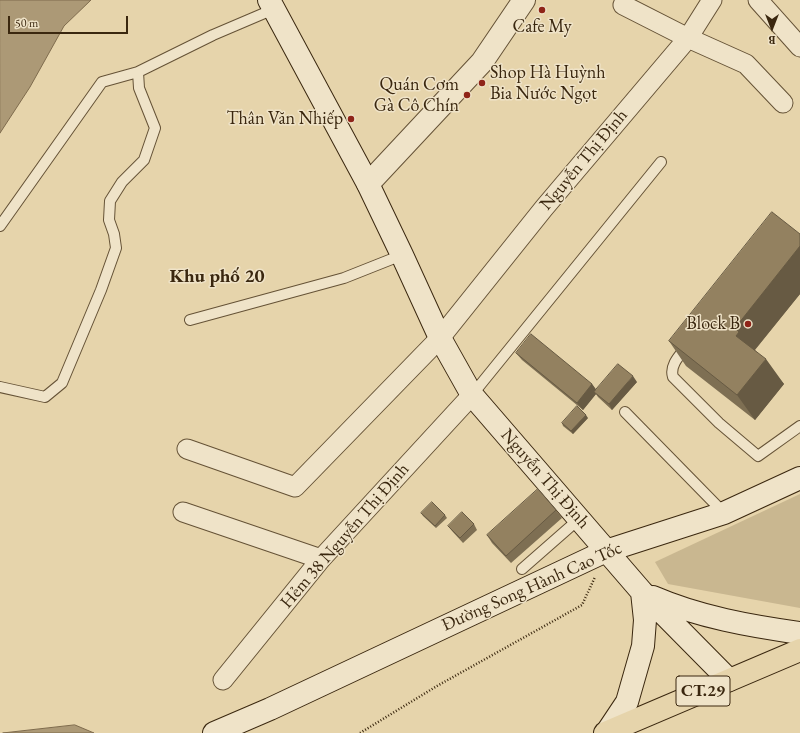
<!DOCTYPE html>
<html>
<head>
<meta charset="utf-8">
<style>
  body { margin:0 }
  #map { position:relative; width:800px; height:733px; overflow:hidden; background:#e6d4ab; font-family:"EB Garamond",serif }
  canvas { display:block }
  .north { position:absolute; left:752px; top:8px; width:40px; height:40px; -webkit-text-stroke:3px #efe3c8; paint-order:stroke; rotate:180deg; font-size:11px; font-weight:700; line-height:16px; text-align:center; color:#3a270f }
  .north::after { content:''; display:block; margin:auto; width:14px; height:18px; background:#3a270f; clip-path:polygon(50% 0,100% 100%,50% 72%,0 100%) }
  .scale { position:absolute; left:8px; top:16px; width:120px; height:18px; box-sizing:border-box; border:2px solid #3a270f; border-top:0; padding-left:5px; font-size:12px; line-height:14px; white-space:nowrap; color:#3a270f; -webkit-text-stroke:3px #efe3c8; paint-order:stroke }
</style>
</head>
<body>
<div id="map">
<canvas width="800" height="733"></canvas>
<div class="north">B</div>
<div class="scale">50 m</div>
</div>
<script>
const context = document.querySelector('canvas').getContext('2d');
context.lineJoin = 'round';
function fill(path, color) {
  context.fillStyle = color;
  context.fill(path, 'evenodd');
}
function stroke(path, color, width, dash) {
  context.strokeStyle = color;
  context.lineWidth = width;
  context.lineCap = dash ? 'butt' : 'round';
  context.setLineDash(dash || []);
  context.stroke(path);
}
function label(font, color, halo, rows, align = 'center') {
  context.font = font + ' "EB Garamond",serif';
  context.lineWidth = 3;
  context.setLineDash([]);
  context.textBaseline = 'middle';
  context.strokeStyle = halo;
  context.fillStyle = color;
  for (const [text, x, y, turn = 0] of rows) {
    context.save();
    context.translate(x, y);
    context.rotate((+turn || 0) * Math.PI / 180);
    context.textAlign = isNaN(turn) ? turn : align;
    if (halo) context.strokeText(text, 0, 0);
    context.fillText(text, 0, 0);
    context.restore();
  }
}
fill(new Path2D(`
  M800 494V608L668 584 655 562Z`), '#c9b790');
const water = new Path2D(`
  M0 0H91L64 26 30 87 0 133Z
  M75 725 94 733H3Z`);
fill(water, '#ac9976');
stroke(water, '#7e6b4d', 1);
const service = new Path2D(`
  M0 226 102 82 138 72 213 35 274 9
  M190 320 344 278 402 255
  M687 346C681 354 669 365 673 377L719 423 758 456 800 426
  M0 387 45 397 62 383 101 290 116 248 114 234 109 220 110 201 122 182 144 160 155 128 139 88 138 72
  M472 395 661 162
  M625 412 724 513
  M522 569 579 519`);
const minor = new Path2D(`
  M758 0 800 47
  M623 5 688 38 746 64 783 103
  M187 449 295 487 440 338 544 208 688 38 712 0
  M183 512 321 559
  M223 680 321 559 472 395`);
const tertiary = new Path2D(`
  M368 184 482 62 524 0`);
const secondary = new Path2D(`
  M269 0 368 184 402 255 440 338 472 395 642 592 729 680
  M653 597C699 617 750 626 800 633
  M607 732 627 702 643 646 645 620 642 592
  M214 733 270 709 606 551 724 513 800 478`);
const motorway = new Path2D(`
  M605 733 800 650`);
stroke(service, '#655236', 12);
stroke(minor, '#655236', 21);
stroke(tertiary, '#655236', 24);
stroke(secondary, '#3a270f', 24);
stroke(motorway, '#3a270f', 24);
stroke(new Path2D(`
  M360 733 437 686 582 605 595 577`), '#3a270f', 2.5, [1, 2]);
stroke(service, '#efe3c8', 10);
stroke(minor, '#efe3c8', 19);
stroke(tertiary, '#efe3c8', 22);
stroke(secondary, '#efe3c8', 22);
stroke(motorway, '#e6d4ab', 22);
fill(new Path2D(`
  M800 234V294L755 350 784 384 755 420 686 366 669 341Z
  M516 353 592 384 596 390 637 382 612 410 598 397 596 394 583 410 522 360Z
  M588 418 573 434 563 426 562 423Z
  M556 510 562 518 511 563 492 543 487 535Z
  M421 513 445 515 447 518 436 528 423 516Z
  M474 524 477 530 463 543 452 531 448 526Z`), '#7e6f53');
fill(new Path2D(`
  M800 246V294L753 352 736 336 735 328Z
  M766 359 784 384 755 420 737 395Z
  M633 376 637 382 612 410 609 404Z
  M592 384 598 392H594L596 394 583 410 577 403Z
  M586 415 588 418 573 434 571 431Z`), '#675a43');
const building = new Path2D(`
  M772 212 800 234V246L735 328 739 332 736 336 766 359 737 395 669 341Z
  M531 334 592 384 577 403 516 353Z
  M618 364 633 376 609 404 594 392Z
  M577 406 586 415 571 431 562 423Z
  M538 489 556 510 506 556 487 535Z
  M432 502 445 515 435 526 421 513Z
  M462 512 474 524 460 538 448 526Z`);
fill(building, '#938160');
stroke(building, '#675a43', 1);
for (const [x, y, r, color] of [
  [542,10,4,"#8f2418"],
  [482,83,4,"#8f2418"],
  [467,95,4,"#8f2418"],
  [351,119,4,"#8f2418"],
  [748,324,4,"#8f2418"]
]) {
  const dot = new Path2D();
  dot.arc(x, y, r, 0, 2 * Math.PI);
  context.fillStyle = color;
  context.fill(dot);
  stroke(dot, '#efe3c8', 1.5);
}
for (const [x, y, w] of [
  [703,691,54]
]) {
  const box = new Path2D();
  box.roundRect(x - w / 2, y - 15, w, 30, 3);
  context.fillStyle = '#efe3c8';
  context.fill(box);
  stroke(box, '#3a270f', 1);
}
label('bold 17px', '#3a270f', null, [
  ["CT.29",703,691]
]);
label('18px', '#3a270f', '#efe3c8', [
  ["Cafe My",542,27,"center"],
  ["Shop Hà Huỳnh",490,73,"left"],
  ["Bia Nước Ngọt",490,94,"left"],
  ["Quán Cơm",459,85],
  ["Gà Cô Chín",459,106],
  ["Thân Văn Nhiếp",343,119],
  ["Block B",740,324]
], 'right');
label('18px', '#3a270f', '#efe3c8', [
  ["Nguyễn Thị Định",584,160,-50],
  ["Nguyễn Thị Định",545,479,49],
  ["Hẻm 38 Nguyễn Thị Định",345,536,-49],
  ["Đường Song Hành Cao Tốc",532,587,-24]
]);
label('bold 19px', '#3a270f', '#efe3c8', [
  ["Khu phố 20",217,277]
]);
</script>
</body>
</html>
